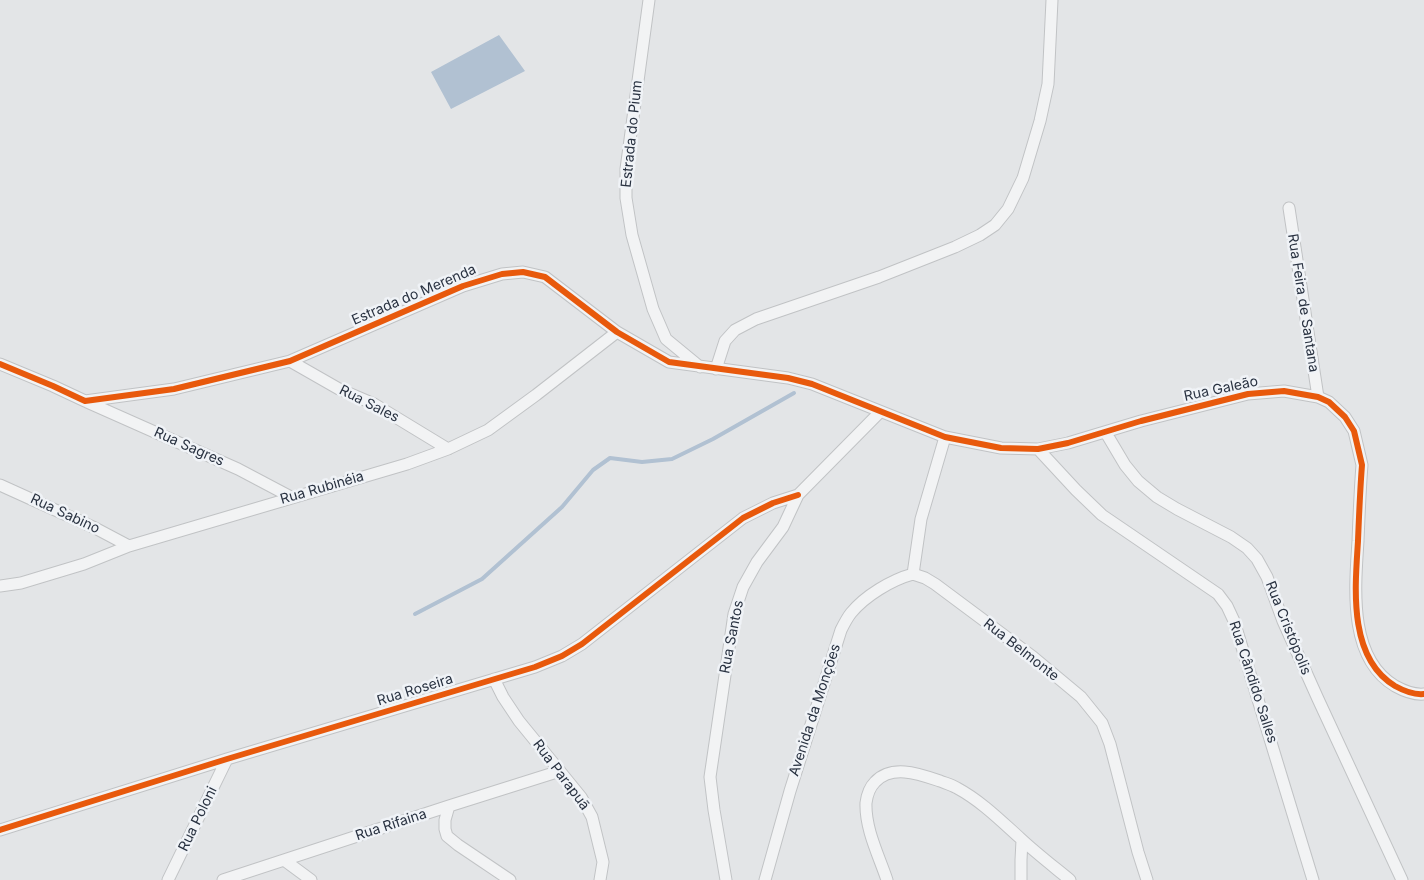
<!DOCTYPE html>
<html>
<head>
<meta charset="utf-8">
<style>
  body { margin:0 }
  canvas { display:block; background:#e3e5e7 }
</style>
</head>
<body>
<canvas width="1424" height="880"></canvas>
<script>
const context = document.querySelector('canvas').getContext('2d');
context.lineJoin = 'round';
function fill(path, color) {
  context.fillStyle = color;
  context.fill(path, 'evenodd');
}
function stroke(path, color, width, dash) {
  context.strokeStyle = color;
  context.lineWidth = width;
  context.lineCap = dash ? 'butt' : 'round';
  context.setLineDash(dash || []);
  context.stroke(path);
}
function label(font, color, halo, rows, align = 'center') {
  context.font = font + ' Inter,sans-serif';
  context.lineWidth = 5;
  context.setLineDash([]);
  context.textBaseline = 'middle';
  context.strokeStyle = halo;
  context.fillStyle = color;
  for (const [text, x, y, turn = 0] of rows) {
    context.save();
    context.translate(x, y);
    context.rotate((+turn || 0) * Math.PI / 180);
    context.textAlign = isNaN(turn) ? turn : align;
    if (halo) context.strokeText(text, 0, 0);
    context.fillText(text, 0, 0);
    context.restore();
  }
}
fill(new Path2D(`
  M499 35 525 71 451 109 431 72Z`), '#b1c1d2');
stroke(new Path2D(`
  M415 614 482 579 562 507 593 470 610 458 642 462 672 459 713 439 794 393`), '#b1c1d2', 4);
const street = new Path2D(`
  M649 0 626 169V198L632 235 653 309 666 339 700 367
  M1289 208 1318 397
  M290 361 339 389 374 404 448 449
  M0 364 53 386 85 401 174 389 290 361 463 286 502 274 523 272 545 277 617 332 669 362 788 378 812 384 945 437 1001 448 1038 449 1068 443 1141 421 1248 394 1284 391 1318 397 1329 402 1345 417 1354 431 1362 465C1360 490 1359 516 1358 541 1355 588 1348 658 1395 686 1404 691 1414 695 1424 694
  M716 369 725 341 735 330 756 319 879 277 955 247 980 235 995 225 1008 209 1023 178 1040 121 1048 84 1052 0
  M87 402 238 469 291 497
  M1106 433 1125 465 1138 481 1157 497 1177 509 1231 537 1247 548 1257 559 1267 577 1283 621 1318 699 1402 880
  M1038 449 1076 490 1102 515 1218 594 1227 606 1234 621 1313 880
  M0 485 95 528 129 546
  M913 574 925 578 935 584 1033 657 1081 697 1102 723 1110 744 1138 852 1147 880
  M913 574 921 519 945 437
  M0 586 21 583 84 564 129 546 407 464 448 449 488 430 536 395 617 332
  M494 679 503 697 519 721 581 797 592 817 603 862 600 880
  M449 806 445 820V829L447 836 458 845 510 880
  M0 830 227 759 535 667 562 656 582 644 743 518 773 503 798 495
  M284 860 311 880
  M168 880 227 759
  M223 880 449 806 560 771
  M726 880 714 810 710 777 734 614 743 587 757 562 783 527 798 495 880 412
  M765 880 790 791 841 630C844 624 847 618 851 613 865 596 891 580 913 574
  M887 880C879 856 865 829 866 803 867 795 870 787 875 782 892 764 919 774 940 781 945 783 952 785 957 788 981 801 1000 820 1020 838 1036 853 1053 866 1070 880
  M1021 880V860L1022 840`);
stroke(street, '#c1c3c5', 13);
stroke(street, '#f2f3f4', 11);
stroke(new Path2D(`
  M0 364 53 386 85 401 174 389 290 361 463 286 502 274 523 272 545 277 617 332 669 362 788 378 812 384 945 437 1001 448 1038 449 1068 443 1141 421 1248 394 1284 391 1318 397 1329 402 1345 417 1354 431 1362 465C1360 490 1359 516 1358 541 1355 588 1348 658 1395 686 1404 691 1414 695 1424 694
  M0 830 227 759 535 667 562 656 582 644 743 518 773 503 798 495`), '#e8590c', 6);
label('14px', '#293241', '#f0f3f7', [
  ["Estrada do Pium",632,134,-84],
  ["Estrada do Merenda",414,295,-23],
  ["Rua Feira de Santana",1303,303,81],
  ["Rua Galeão",1221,389,-12],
  ["Rua Sales",369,404,27],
  ["Rua Sagres",189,447,24],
  ["Rua Rubinéia",322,488,-16],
  ["Rua Sabino",65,514,25],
  ["Rua Cristópolis",1288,628,68],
  ["Rua Santos",732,637,-79],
  ["Rua Belmonte",1021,650,38],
  ["Rua Cândido Salles",1253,682,72],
  ["Rua Roseira",415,690,-17],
  ["Avenida da Monções",815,710,-72],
  ["Rua Parapuã",561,775,53],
  ["Rua Poloni",198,819,-64],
  ["Rua Rifaina",391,825,-18]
]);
</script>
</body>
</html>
